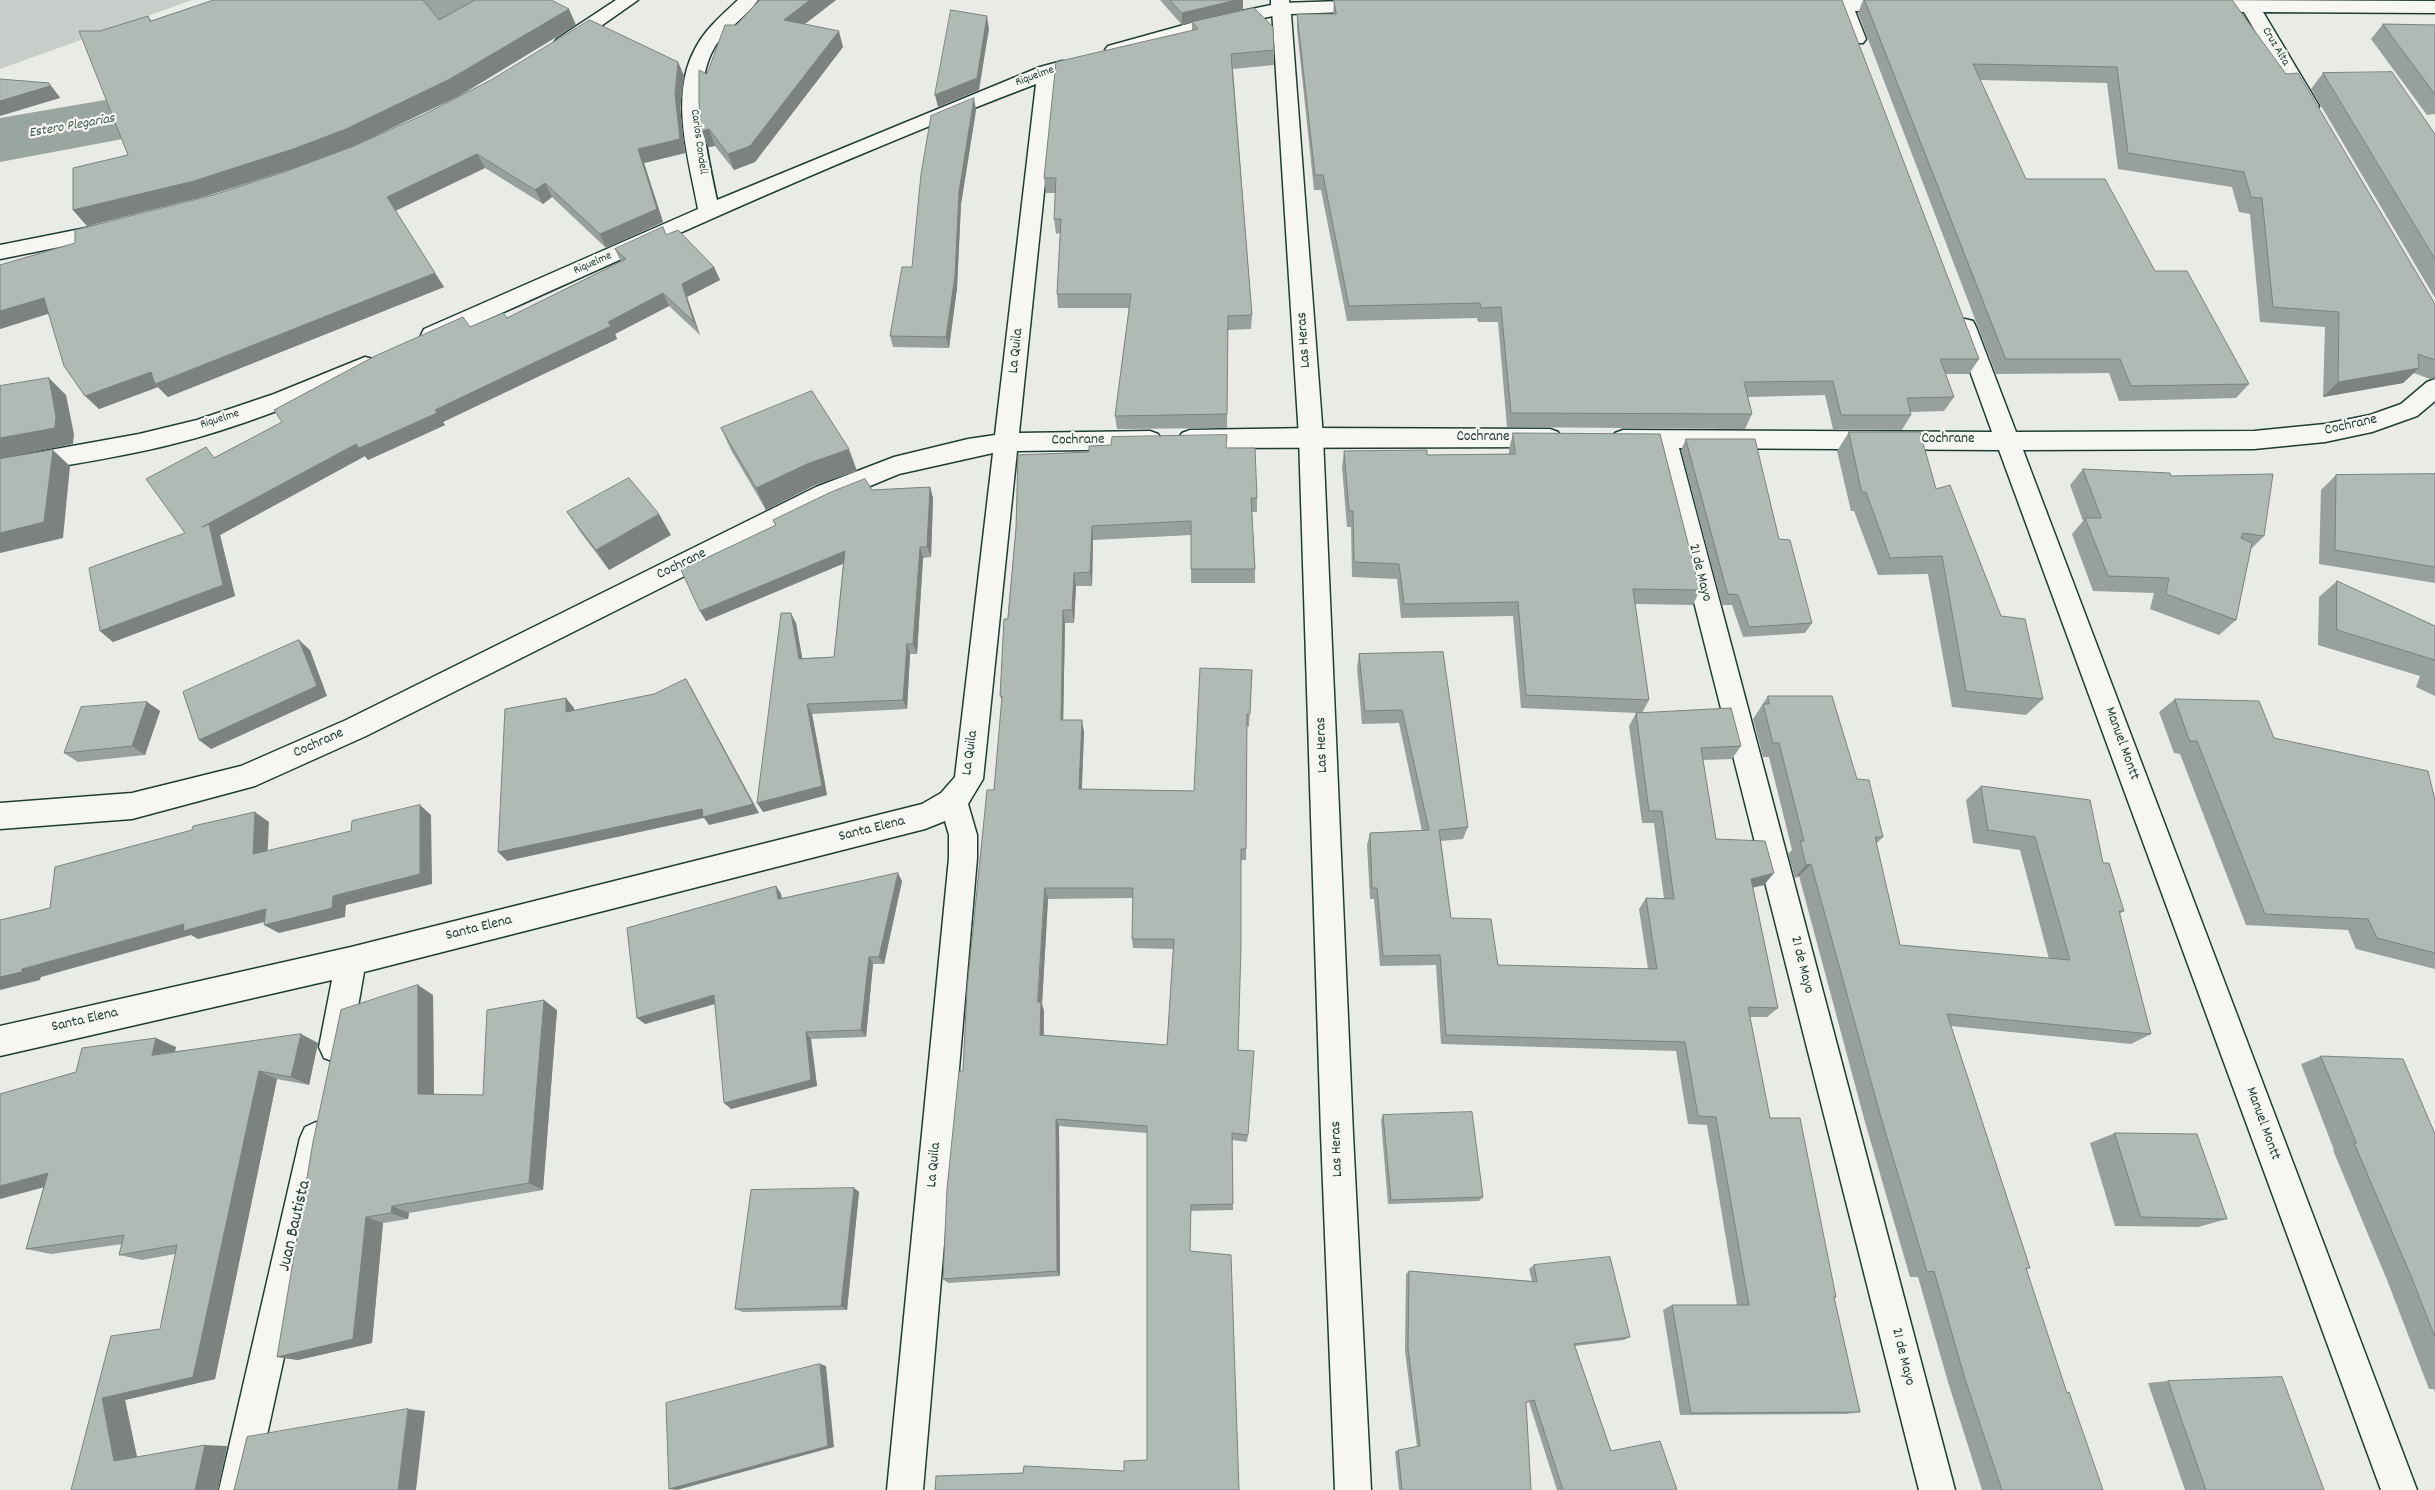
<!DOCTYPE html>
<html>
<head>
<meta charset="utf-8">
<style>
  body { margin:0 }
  canvas { display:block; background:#e9ebe7 }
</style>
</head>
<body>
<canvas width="2435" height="1490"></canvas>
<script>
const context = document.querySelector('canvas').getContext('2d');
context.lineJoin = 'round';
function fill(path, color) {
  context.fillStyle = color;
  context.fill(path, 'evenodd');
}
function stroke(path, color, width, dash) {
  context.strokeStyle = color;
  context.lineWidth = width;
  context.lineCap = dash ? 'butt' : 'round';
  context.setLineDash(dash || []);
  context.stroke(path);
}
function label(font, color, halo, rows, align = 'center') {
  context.font = font + ' Dekko,sans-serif';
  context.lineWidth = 4.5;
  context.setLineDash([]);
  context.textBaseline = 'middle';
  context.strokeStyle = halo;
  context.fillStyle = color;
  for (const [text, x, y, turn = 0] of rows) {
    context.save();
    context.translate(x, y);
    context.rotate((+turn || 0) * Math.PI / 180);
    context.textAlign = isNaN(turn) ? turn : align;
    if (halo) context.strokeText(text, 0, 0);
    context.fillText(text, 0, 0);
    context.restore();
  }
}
fill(new Path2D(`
  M0 0H192L0 69Z`), '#c7cec9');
fill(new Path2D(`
  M405 0H481L472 13 422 44 272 111 0 162V118L233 78 376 16Z`), '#99a6a0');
const minor = new Path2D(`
  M738 0H758C747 16 730 26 718 42 688 84 708 154 717 200L1040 67 1062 61 1069 63 1072 67 1069 71 1056 76 1019 433 1150 431 1158 434 1162 440 1158 446 1150 449 1017 451 983 779 968 804 977 835V858L923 1490H887L949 858V835L945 821 925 829 364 972 351 1047 346 1058 335 1062 324 1058 319 1047 332 980 0 1056V1026L351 947 922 804 941 793 955 777 993 453 899 474 834 501 366 736 255 786 132 819 0 829V803L132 793 241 766 346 720 816 487 894 457 968 439 995 435 1036 84C834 161 637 252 440 341L432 343 424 341 421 335 424 329 698 209C689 159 669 97 695 49 705 29 722 15 738 0Z
  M1271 0H1289L1290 9 1288 13 1219 27 1115 56 1108 54 1105 50 1108 46 1209 18 1271 5Z
  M1841 0H1901L1908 5 1906 9 1899 11H1855L1866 39 1863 43H1849L1846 39 1834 5Z
  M2199 0 2435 1V13L2263 12 2319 106 2316 110 2309 112 2302 110 2299 106 2244 12 2192 10 2190 6 2192 2Z
  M1965 319 1973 321 1976 327 2016 432 2254 431 2325 424 2370 415 2401 404 2427 382 2435 379V401L2417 416 2372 432 2325 442 2254 449 2023 450 2417 1490H2381L1999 450 1679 448 1955 1490H1919L1655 448H1623L1615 445 1611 439 1615 433 1623 430 1992 432 1954 327 1957 321Z
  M365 357 373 359 376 365 373 371C307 400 239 428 169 445 113 459 56 466 0 477V459L139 434 197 420 274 394Z
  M1311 428 1550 429 1558 432 1562 438 1558 444 1550 447 1190 448 1182 445 1178 439 1182 433 1190 430Z
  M316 1122 327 1127 332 1138 255 1490H219L300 1138 305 1127Z`);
const tertiary = new Path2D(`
  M616 0H638L571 47H557L554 43 557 39Z
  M1373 0 1380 5 1378 9 1371 11 1291 14 1323 437 1353 1134 1371 1490H1335L1321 1134 1299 437 1272 9 1274 5 1281 3Z
  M111 223 119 225 122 230 119 235 0 259V245Z`);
stroke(minor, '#1f3d34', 3);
stroke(tertiary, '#1f3d34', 3);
fill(minor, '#f6f6f2');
fill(tertiary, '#f6f6f2');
fill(new Path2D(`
  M760 0H836L805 24 843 47 755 162 734 170 715 146 708 147 702 131 707 74 736 25Z
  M1160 0H1243V11L1274 50V65L1233 69 1252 315 1251 329 1228 330 1227 428 1117 429 1115 416 1129 308H1058L1057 294 1060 233 1056 234 1054 219 1056 193H1046L1044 178 1192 30V22L1182 25Z
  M1334 0 1979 359 1969 374H1945L1954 397 1944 411 1911 412V415L1902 430 1833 429 1825 395 1747 397 1752 414 1745 429 1507 427 1498 322H1478L1477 318 1347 321 1321 190H1314L1297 29V14H1333Z
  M1863 0H2232L2435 304V378L2430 379 2414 373 2403 383 2323 397 2325 327 2260 322 2250 214 2239 212 2232 187 2118 169 2107 83 1980 80 2026 179 2155 271 2249 384 2236 398 2119 401 2109 373 1996 374 1858 13Z
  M148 16 151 20H439L576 25 459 96 356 145 678 62 684 76 680 108 685 153 644 163 663 222 606 248 552 197 543 204 485 168 395 211 444 287 168 397 158 387 99 409 48 314 0 329 75 243 213 195 284 172 301 166 206 196 87 226 73 210 128 155 100 31Z
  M2383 24 2435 25V114L2427 115 2371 39Z
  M2323 73 2435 134V298L2311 89Z
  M976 110 961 204 957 288 949 348 893 347 890 336 912 267Z
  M667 235 714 267 720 280 687 297 700 335 669 306 615 334 617 339 443 422 445 425 368 460 365 456 220 535 235 596 113 642 100 631 185 533 215 457 470 327 507 318 621 262 615 249Z
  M721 428 857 471 815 485 766 510 731 450Z
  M1849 432 1936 489 2043 699 2026 715 1952 707 1928 574 1878 575 1854 511H1851L1837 451Z
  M1513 433 1700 590 1693 605 1635 604 1649 700 1642 713 1741 746 1732 759 1703 760 1716 839 1764 885 1753 887 1778 1008 1767 1017H1750L1770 1118 1836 1297 1834 1298 1860 1412 1846 1414 1680 1415 1663 1310 1672 1305H1737L1707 1125 1688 1124 1676 1051 1441 1044 1436 965 1380 966 1374 899H1370L1367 845 1370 833 1422 831 1399 723 1362 724 1357 668 1359 654 1443 652 1468 827 1463 839 1441 841 1451 918 1498 965 1648 969 1639 909 1646 898 1664 899 1654 823H1642L1629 726 1636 713H1637L1521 708 1513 616 1401 618 1397 579 1352 577 1351 527H1347L1342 467 1344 451 1427 455 1509 454V449Z
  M1686 439 1779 539 1812 623 1805 633 1743 637 1732 605H1722L1681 450Z
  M1226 448 1257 498V512H1252L1255 569V583H1191V535L1093 540 1092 586H1076L1074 623H1065L1063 720 1084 732 1082 789 1194 791 1252 670 1249 727 1247 726 1246 860H1241L1238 1050 1248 1135 1247 1142 1232 1140 1233 1210 1191 1211 1190 1251 1239 1490 1124 1471 1147 1460V1133L1059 1126 1060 1276 948 1283 943 1279 963 1071 994 790 1002 701 1000 696 1016 528ZM1133 898 1132 939 1133 948 1173 949 1167 1045 1044 1035V1011L1042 1004 1048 899Z
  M2083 469 2171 476 2264 536 2251 549 2236 620 2219 635 2150 609 2154 593 2093 591 2072 534 2083 521 2070 485Z
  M2435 474V583L2319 564 2321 490 2336 475Z
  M930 487 933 498 931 557 923 558 917 654H910L907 709 812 714 827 795 763 812 796 623 802 658 834 657 843 564 706 621 700 611 775 525 773 520 872 490Z
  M567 512 671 535 609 570 581 533Z
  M2337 581 2435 626V696L2416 687 2420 676 2318 645 2319 597Z
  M1768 696 1857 779 1883 837 1876 844 1900 945 2049 959 2020 850 1973 843 1966 800 1981 786 2103 863 2124 911 2119 914 2151 1034 2131 1044 1951 1026 2030 1268 2026 1269 2067 1393 2103 1490H1982L1948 1382 1918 1277H1910L1865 1122 1799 876 1795 878 1788 854 1792 850 1769 757H1763L1753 719Z
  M2175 699 2435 800V969L2356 949 2348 930 2246 925 2180 754 2174 753 2159 712Z
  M147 702 160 711 145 755 78 762 64 753Z
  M902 881 884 964H873L866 1037 811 1039 817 1086 731 1109 715 1004 645 1024 776 886 781 894 782 898Z
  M433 995 434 1094 483 1095 557 1010 543 1190 409 1213 408 1219 383 1223 372 1343 298 1360 277 1357Z
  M318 1043 309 1085 277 1079 215 1379 125 1400 137 1457 227 1446 218 1490H71L160 1329 175 1254 142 1260 119 1255 122 1244 51 1254 26 1249 76 1072 176 1047 175 1051Z
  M2321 1056 2435 1134V1392L2434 1389H2429L2387 1280 2333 1150H2334L2301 1064Z
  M1383 1115 1483 1197 1479 1201 1388 1204 1381 1120Z
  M2115 1133 2227 1219 2198 1227 2115 1226 2090 1143Z
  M854 1188 859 1192 847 1310 743 1312 735 1309Z
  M1534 1265 1630 1337 1624 1340 1575 1346 1611 1451 1677 1490H1557L1529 1402 1526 1403 1531 1490H1399L1395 1451 1417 1447 1405 1351 1406 1274 1409 1271 1532 1281 1529 1269Z
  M2168 1381 2324 1490H2185L2148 1383Z`), '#97a09c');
fill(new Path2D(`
  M810 0H836L789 36 784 20Z
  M1236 0H1243V11L1182 25V13Z
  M569 9 576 25 459 96 356 145 307 164 206 196 87 226 73 210Z
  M987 16 989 29 979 90 938 107 935 95Z
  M839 31 843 47 755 162 734 170 728 154Z
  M678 62 684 76 680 108 685 153 644 163 663 222 606 248 600 234 638 149 675 94Z
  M49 83 59 96 60 98 0 116V101Z
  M974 98 976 110 961 204 957 288 949 348 946 337 959 192Z
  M709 129 715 146 708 147 702 131Z
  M477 154 485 168 395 211 387 197Z
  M545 183 552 197 543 204 535 190Z
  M714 267 720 280 687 297 700 335 694 322 682 284Z
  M435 273 444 287 168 397 158 387 99 409 85 396 151 372Z
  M663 293 669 306 615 334 617 339 443 422 445 425 368 460 365 456 220 535 235 596 113 642 100 631 202 527 356 444 435 410Z
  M44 298 56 311 0 329V311Z
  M2419 368 2403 383 2323 397 2338 382Z
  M49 378 66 395 74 434 73 444 0 459V438Z
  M849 449 857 471 815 485 766 510 756 488 807 464Z
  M53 450 70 466 63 538 0 553V533Z
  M930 487 933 498 931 557 927 547Z
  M659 514 671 535 609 570 596 550Z
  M1092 526 1093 540 1092 586 1090 572Z
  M920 547 923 558 917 654 913 644Z
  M845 551 849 561 706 621 700 611Z
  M1074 573 1076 586 1074 623 1072 610Z
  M1063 610 1065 623 1063 732 1061 720Z
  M791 613 796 623 804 668 799 659Z
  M299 640 310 650 327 696 211 749 199 740Z
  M907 644 910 654 907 709 903 700Z
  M686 679 692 689 759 813 709 825 704 818 507 861 498 852Z
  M566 698 574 708V721L566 712Z
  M147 702 160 711 145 755 132 746Z
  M807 704 812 714 827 795 763 812 757 803Z
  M1082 720 1084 732 1081 800 1079 789Z
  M420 805 431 815 432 884 346 905 345 917 279 933 264 925 333 896Z
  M255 812 269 822 267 864 253 854Z
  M1811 864 1799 876 1795 878 1806 865Z
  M898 873 902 881 884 964 879 957Z
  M1774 873 1764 885 1742 890 1751 879Z
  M776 886 781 894 783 907 778 899Z
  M1045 888 1048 899 1042 1004 1044 1011 1043 1043 1040 1035 1038 1002Z
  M266 909 280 918 198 939 191 935 41 977 40 980 0 990V977L22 969 184 924Z
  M869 957 873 964 866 1037 861 1030Z
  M418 985 433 995 434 1102 418 1094Z
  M714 995 721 1002 645 1024 637 1018Z
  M544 1000 557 1010 543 1190 529 1183Z
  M806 1032 811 1039 817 1086 731 1109 724 1103Z
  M301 1034 318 1043 309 1085 291 1077Z
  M156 1038 176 1047 172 1063 152 1055Z
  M259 1071 277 1079 215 1379 125 1400 138 1462 114 1461 102 1398 193 1377Z
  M1056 1119 1059 1126 1060 1276 1057 1271Z
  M48 1173 71 1180 0 1199V1186Z
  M854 1188 859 1192 847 1310 841 1306Z
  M392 1206 409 1213 408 1219 391 1213Z
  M366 1217 383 1223 372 1343 298 1360 277 1357Z
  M820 1364 826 1366 834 1447 677 1490 669 1489Z
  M408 1409 425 1411 416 1490H398Z
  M205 1445 227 1446 218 1490H195Z`), '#7b827f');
const building = new Path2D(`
  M214 0H423L439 20 475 0H551L569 9 450 79 346 129 296 148 194 181 73 210V168L128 155 79 31H100L148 16 150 21Z
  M760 0H810L784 20 839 31 750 146 728 154 709 129 702 131 699 103V70L707 74 725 25H736Z
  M1170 0H1236L1182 13Z
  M1334 0H1842L1979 359H1940L1954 397 1907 398 1911 415H1841L1833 381 1744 382 1752 414 1511 413 1501 307 1481 308 1480 303 1349 306 1323 175H1315L1297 14H1336Z
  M1865 0H2232L2286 74 2298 73 2435 304V360L2418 354 2419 368 2338 382 2339 312 2273 307 2262 198 2251 197 2244 172 2128 153 2117 67 1973 64 2026 179H2105L2155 271H2187L2249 384 2131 386 2120 359H2006Z
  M1254 8 1273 27 1274 50 1231 54 1252 315 1228 316 1227 414 1115 416 1131 294H1057L1061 219H1054L1056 178H1044L1056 62 1198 29 1192 22Z
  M951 10 987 16 977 78 935 95Z
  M590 20 678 62 675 94 680 139 638 149 657 209 600 234 545 183 535 190 477 154 387 197 435 273 155 384 151 372 85 396 64 366 44 298 0 311V265L75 243V230L213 195 284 172 354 146 423 115 491 80Z
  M2383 24 2435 25V94Z
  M2392 72 2435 134V259L2323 73Z
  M0 79 49 83 50 86 0 101Z
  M974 98 959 192 955 276 946 337 890 336 902 267H912L921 174 931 116Z
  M663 227 666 235 678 230 714 267 682 284 694 322 663 293 608 322 611 326 435 410 437 413 359 448 356 444 202 527 209 524 223 585 100 631 89 568 185 533 146 479 206 447 214 458 282 422 274 410 375 356 463 317 470 327 503 313 507 318 626 259 615 249Z
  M49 378 56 417 55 428 0 438V386Z
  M812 391 849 449 807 464 756 488 721 428Z
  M1849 432H1920L1936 489 1950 485 2001 616 2025 619 2043 699 1966 691 1942 556 1890 558 1866 492H1862Z
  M1513 433 1660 434 1700 590 1633 589 1649 700 1526 695 1518 602 1404 604 1399 564 1354 562 1353 511H1349L1344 451 1427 450V455L1515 454Z
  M1227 435 1226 448H1255L1257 498H1251L1255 569H1191V521L1092 526 1090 572 1074 573 1072 610H1063L1061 720H1082L1079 789 1194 791 1200 668 1252 670 1250 714H1247L1246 849H1241V947L1238 1050 1254 1051 1248 1135 1232 1133 1233 1204 1191 1205 1190 1251 1231 1255 1239 1490H935L936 1476 1023 1473 1024 1466 1124 1471V1461L1147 1460V1126L1056 1119 1057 1271 943 1279 947 1189 959 1071H963L967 989 987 790H994L1002 696H1000L1004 619H1008L1016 528 1018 455 1089 452V446L1111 445 1112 437ZM1045 888H1133L1132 939H1174L1167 1045 1040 1035 1041 1002H1038Z
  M1686 439H1755L1779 539 1790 540 1812 623 1749 627 1738 595 1728 594Z
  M53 450 44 522 0 533V459Z
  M2083 469 2170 473 2171 476 2273 474 2264 536 2243 533 2241 538 2252 543 2236 620 2166 594 2169 578 2108 576 2085 518H2101Z
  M2435 474V567L2335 550 2336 475Z
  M629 478 659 514 596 550 567 512Z
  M865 479 872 490 930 487 927 547H920L913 644H907L903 700 807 704 822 786 757 803 781 613H791L799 659 834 657 845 551 700 611 681 570 776 525 773 520 831 492Z
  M2337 581 2435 626V660L2337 630Z
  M299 640 317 686 199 740 183 692Z
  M1443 652 1468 827 1439 830 1451 918 1491 919 1498 965 1657 969 1646 898 1674 899 1662 811H1649L1636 713 1731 708 1741 746 1701 748 1716 839 1765 841 1774 873 1751 879 1778 1008 1748 1007 1770 1118H1800L1836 1297H1834L1860 1412 1691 1413 1672 1305H1749L1716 1117 1698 1116 1685 1042 1446 1035 1440 955 1383 956 1377 888H1372L1370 833 1429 830 1402 710 1365 711 1359 654Z
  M686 679 753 804 703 817 702 809 498 852 505 709 566 698V712L654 694Z
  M1768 696H1832L1857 779 1869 780 1883 837H1875L1900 945 2070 960 2035 837 1988 830 1981 786 2090 800 2103 863H2109L2124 911H2119L2151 1034 1947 1014 2030 1268H2026L2067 1393 2069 1392 2103 1490H2002L1965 1379 1934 1271 1927 1272 1880 1114 1811 864 1806 865 1800 841H1804L1779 743H1773L1763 704H1769Z
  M2175 699 2259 701 2274 738 2428 771 2435 800V953L2377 938 2368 919 2265 914 2197 741H2190Z
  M147 702 132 746 64 753 81 707Z
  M420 805V874L333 896 332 908 264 925 266 909 183 931 184 924 22 969V972L0 977V920L50 908 55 867 192 830 193 826 255 812 253 854 351 831 352 821Z
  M898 873 879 957H869L861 1030 806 1032 811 1080 724 1103 714 995 637 1018 627 928 776 886 778 899Z
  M418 985V1094L483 1095 487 1010 544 1000 529 1183 392 1206 391 1213 366 1217 353 1339 277 1357 313 1142 341 1010Z
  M301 1034 291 1077 259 1071 193 1377 102 1398 114 1461 205 1445 195 1490H71L111 1336 160 1329 177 1245 119 1255 124 1235 26 1249 48 1173 0 1186V1094L76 1072 82 1048 156 1038 152 1055Z
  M2321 1056 2403 1059 2435 1134V1337L2411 1276 2354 1143H2356Z
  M1472 1112 1483 1197 1391 1200 1383 1115Z
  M2115 1133 2197 1134 2227 1219 2141 1217Z
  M854 1188 841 1306 735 1309 751 1190Z
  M1610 1257 1630 1337 1574 1344 1611 1451 1660 1441 1677 1490H1563L1534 1400 1526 1402 1531 1490H1402L1398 1450 1420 1446 1408 1348 1409 1271 1537 1282 1534 1265Z
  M820 1364 828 1446 669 1489 666 1403Z
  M2282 1377 2324 1490H2206L2168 1381Z
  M408 1409 398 1490H234L247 1437Z`);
fill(building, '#b0bab5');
stroke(building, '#7b827f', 1);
label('12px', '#1f3d34', '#f6f6f2', [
  ["Cruz Alta",2275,47,59],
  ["Riquelme",1035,77,-20],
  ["Carlos Condell",698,142,82],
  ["Riquelme",593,264,-24],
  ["Riquelme",220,420,-18]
]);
label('italic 14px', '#445c54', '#f6f6f2', [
  ["Estero Plegarias",72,127,-10]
]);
label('15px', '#1f3d34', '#f6f6f2', [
  ["Las Heras",1305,340,-94],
  ["La Quila",1017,351,-84],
  ["Cochrane",2351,426,-13],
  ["Cochrane",1483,438],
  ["Cochrane",1948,440],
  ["Cochrane",1078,441,-1],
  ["Cochrane",682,565,-26],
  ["21 de Mayo",1699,573,76],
  ["Cochrane",319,744,-24],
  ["Manuel Montt",2121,744,70],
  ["Las Heras",1323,745,-92],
  ["La Quila",971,753,-82],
  ["Santa Elena",872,830,-14],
  ["Santa Elena",479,929,-14],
  ["21 de Mayo",1801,965,76],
  ["Santa Elena",85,1021,-13],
  ["Manuel Montt",2262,1124,70],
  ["Las Heras",1338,1149,-92],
  ["La Quila",935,1165,-85],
  ["21 de Mayo",1902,1357,76]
]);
label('18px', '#1f3d34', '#f6f6f2', [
  ["Juan Bautista",296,1226,-77]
]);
</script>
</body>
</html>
